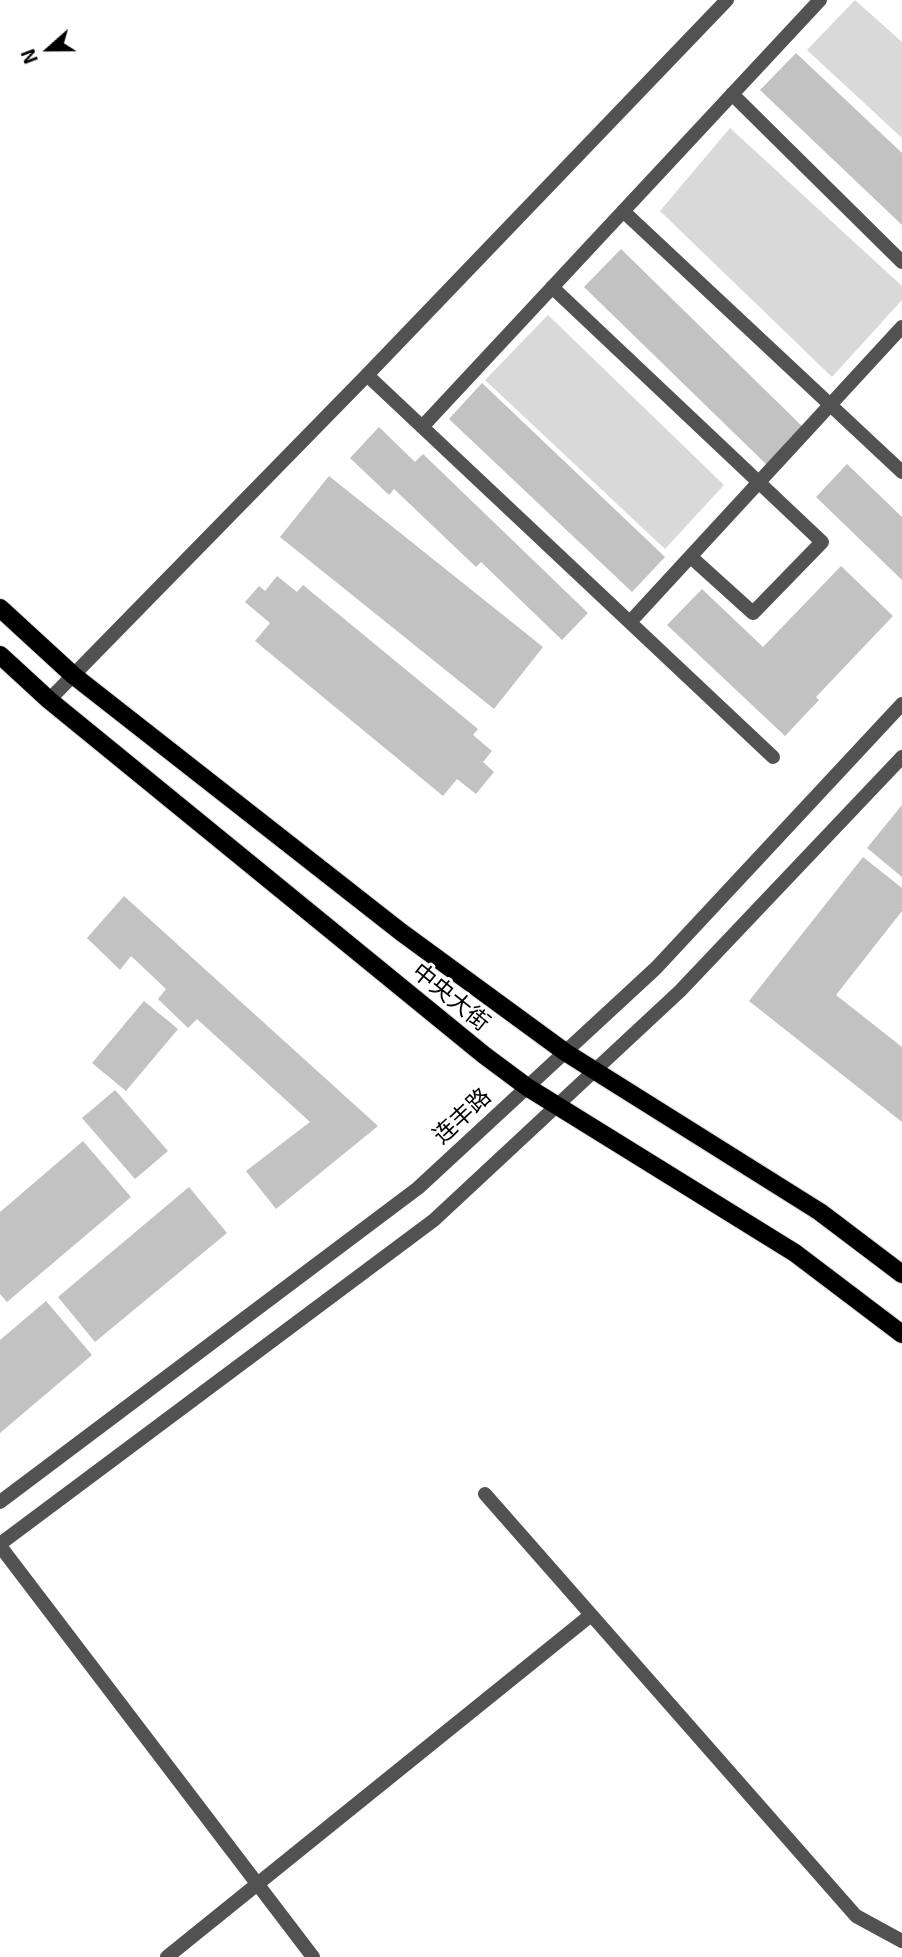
<!DOCTYPE html>
<html>
<head>
<meta charset="utf-8">
<style>
  body { margin:0 }
  #map { position:relative; width:902px; height:1957px; overflow:hidden; background:#fff; font-family:"Exo 2",sans-serif }
  canvas { display:block }
  .north { position:absolute; left:14px; top:14px; width:70px; height:70px; -webkit-text-stroke:5px #fff; paint-order:stroke; rotate:249deg; font-size:19px; font-weight:700; line-height:28px; text-align:center; color:#000 }
  .north::after { content:''; display:block; margin:auto; width:24px; height:32px; background:#000; clip-path:polygon(50% 0,100% 100%,50% 72%,0 100%) }
</style>
</head>
<body>
<div id="map">
<canvas width="902" height="1957"></canvas>
<div class="north">N</div>
</div>
<script>
const context = document.querySelector('canvas').getContext('2d');
context.lineJoin = 'round';
function fill(path, color) {
  context.fillStyle = color;
  context.fill(path, 'evenodd');
}
function stroke(path, color, width, dash) {
  context.strokeStyle = color;
  context.lineWidth = width;
  context.lineCap = dash ? 'butt' : 'round';
  context.setLineDash(dash || []);
  context.stroke(path);
}
function label(font, color, halo, rows, align = 'center') {
  context.font = font + ' "Exo 2","Noto Sans SC",sans-serif';
  context.lineWidth = 6;
  context.setLineDash([]);
  context.textBaseline = 'middle';
  context.strokeStyle = halo;
  context.fillStyle = color;
  for (const [text, x, y, turn = 0] of rows) {
    context.save();
    context.translate(x, y);
    context.rotate((+turn || 0) * Math.PI / 180);
    context.textAlign = isNaN(turn) ? turn : align;
    if (halo) context.strokeText(text, 0, 0);
    context.fillText(text, 0, 0);
    context.restore();
  }
}
fill(new Path2D(`
  M855 0 902 42V138L807 50Z
  M730 128 902 286V300L832 377 660 211Z
  M548 315 724 485 665 549 485 380Z`), '#d9d9d9');
fill(new Path2D(`
  M796 53 902 153V225L760 90Z
  M621 249 806 430 769 467 584 287Z
  M482 383 665 557 632 592 449 419Z
  M379 427 415 462 423 454 588 613 562 640 481 562 476 567 394 489 389 495 350 458Z
  M847 464 902 517V580L816 497Z
  M329 476 543 647 494 709 280 537Z
  M841 566 893 616 816 697 819 700 785 736 667 625 702 589 763 647Z
  M277 576 297 592 303 585 478 729 473 735 492 751 483 762 494 772 476 794 457 779 443 796 255 641 270 623 245 602 259 586 265 591Z
  M902 805V877L867 848Z
  M863 857 902 888V911L836 995 902 1047V1122L749 1001Z
  M124 896 378 1126 276 1209 246 1171 310 1122 197 1019 188 1028 158 999 166 989 131 956 120 970 87 938Z
  M144 1001 178 1029 126 1091 92 1063Z
  M115 1090 168 1151 135 1179 82 1118Z
  M83 1141 131 1197 7 1302 0 1294V1212Z
  M189 1187 227 1233 95 1342 58 1297Z
  M46 1301 92 1355 0 1433V1340Z`), '#c2c2c2');
const primary = new Path2D(`
  M0 608 73 675 401 932 565 1052 820 1212 902 1274
  M0 655 49 700 484 1055 527 1087 795 1253 902 1334`);
stroke(primary, '#dbdbdb', 20);
stroke(new Path2D(`
  M732 94 902 262
  M623 211 902 472
  M552 287 822 542 753 613 691 557
  M367 375 773 757
  M422 427 820 0
  M630 622 902 327`), '#525252', 14);
stroke(new Path2D(`
  M49 700 367 375 727 0
  M485 1494 856 1916 902 1941
  M0 1546 313 1957
  M167 1957 591 1615`), '#525252', 14);
stroke(new Path2D(`
  M0 1502 418 1188 656 968 902 704
  M0 1544 434 1220 680 991 902 757`), '#525252', 14);
stroke(primary, '#000', 18);
label('23px', '#000', '#fff', [
  ["中央大街",451,997,39],
  ["连丰路",462,1116,-43]
]);
</script>
</body>
</html>
